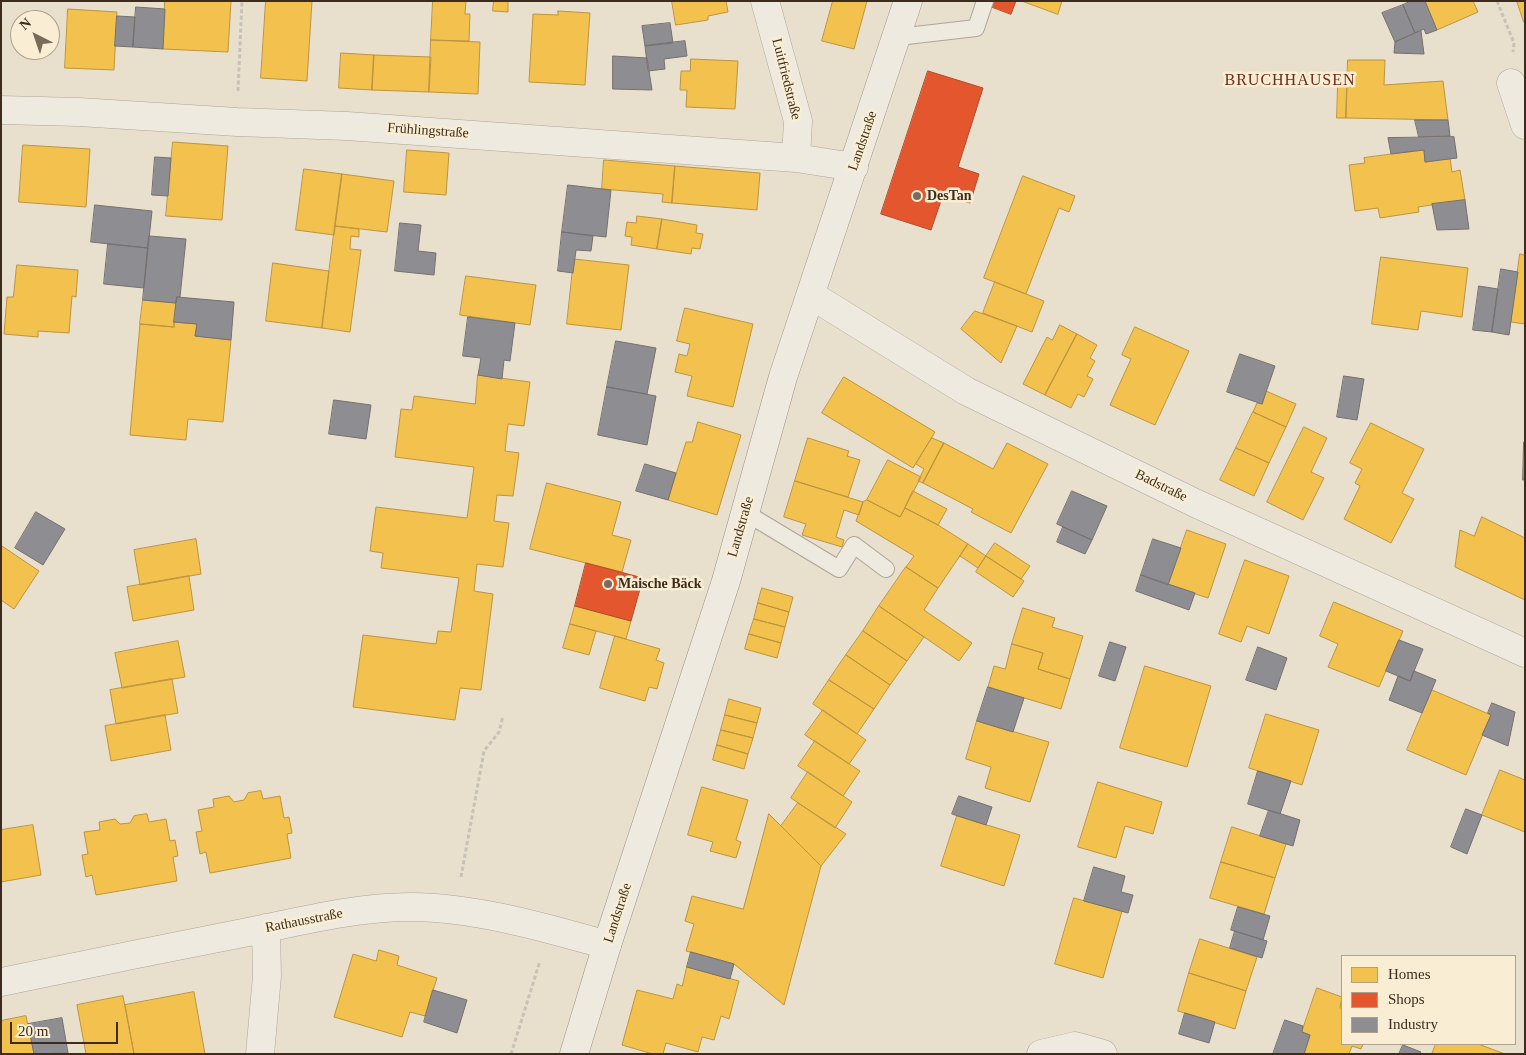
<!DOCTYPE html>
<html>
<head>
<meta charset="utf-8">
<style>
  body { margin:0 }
  #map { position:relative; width:1526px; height:1055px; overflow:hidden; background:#e8e0cd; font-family:Georgia,serif }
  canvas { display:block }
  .frame { position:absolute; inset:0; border:2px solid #3d2c1d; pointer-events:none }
  .legend { position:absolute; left:1341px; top:955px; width:175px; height:90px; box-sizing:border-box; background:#f9eed3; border:1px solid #aea08a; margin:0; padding:6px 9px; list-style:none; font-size:15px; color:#3d2c1d }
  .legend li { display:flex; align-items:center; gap:10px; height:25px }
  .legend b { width:25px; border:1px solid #aea08a }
  .north { position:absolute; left:10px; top:10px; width:50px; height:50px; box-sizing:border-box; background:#f9eed3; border:1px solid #aea08a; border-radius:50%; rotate:319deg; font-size:14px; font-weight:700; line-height:20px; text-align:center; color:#3d2c1d }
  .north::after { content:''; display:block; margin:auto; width:18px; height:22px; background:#796b5b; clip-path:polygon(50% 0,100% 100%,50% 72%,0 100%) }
  .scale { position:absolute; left:10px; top:1022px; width:108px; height:22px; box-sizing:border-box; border:2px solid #3d2c1d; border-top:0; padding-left:6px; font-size:15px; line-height:18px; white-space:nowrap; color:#3d2c1d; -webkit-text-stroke:4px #f9eed3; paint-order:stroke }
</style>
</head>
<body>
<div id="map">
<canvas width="1526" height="1055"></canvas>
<div class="frame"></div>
<ul class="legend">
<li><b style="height:14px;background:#f2c14e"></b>Homes</li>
<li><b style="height:14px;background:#e4572e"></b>Shops</li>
<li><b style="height:14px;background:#8d8d92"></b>Industry</li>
</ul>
<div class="north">N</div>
<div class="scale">20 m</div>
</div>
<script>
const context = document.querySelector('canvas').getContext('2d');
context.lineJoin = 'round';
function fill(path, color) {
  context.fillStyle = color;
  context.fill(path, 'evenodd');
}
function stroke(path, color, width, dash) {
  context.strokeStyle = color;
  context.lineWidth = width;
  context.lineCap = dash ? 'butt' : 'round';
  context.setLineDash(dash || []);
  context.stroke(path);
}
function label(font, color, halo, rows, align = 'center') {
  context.font = font + ' Georgia,serif';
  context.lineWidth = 5;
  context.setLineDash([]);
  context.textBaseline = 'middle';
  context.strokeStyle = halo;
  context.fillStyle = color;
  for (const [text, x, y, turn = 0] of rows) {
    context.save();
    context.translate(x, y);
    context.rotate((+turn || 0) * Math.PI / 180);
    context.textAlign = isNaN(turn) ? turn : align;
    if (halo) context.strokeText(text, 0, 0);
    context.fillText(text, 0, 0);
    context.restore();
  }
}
const homes = new Path2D(`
  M165 1H231L228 52 163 49Z
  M266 1H312L307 81 261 78Z
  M433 1H466L465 14H470L469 41 431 40Z
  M494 1H508V12L493 11Z
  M672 1H726L728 12 708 16V20L676 25Z
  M833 1H867L854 49 822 41Z
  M1022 1H1062L1058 14Z
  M1425 1H1473L1478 12 1437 30Z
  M1517 1H1525V22H1524Z
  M68 9 117 12 114 70 65 68Z
  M558 11 590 13 585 85 529 82 533 14 558 15Z
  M431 40 480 42 478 94 429 92Z
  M341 53 374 55 372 90 339 88Z
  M374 55 431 57 429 92 372 90Z
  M691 59 738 61 735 109 686 107 687 90H680L681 71H690Z
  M1348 60H1385L1384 85 1443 81 1448 120 1346 118Z
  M1338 85H1347L1346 118H1337Z
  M173 142 228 146 222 220 166 216Z
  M23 145 90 149 86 207 19 202Z
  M407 150 449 153 446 195 404 192Z
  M1424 150 1425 162 1450 158 1452 172 1460 170 1465 200 1418 207 1419 212 1380 218 1378 208 1355 211 1349 165 1365 163 1364 158Z
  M604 160 675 166 672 203 662 202 663 194 602 189Z
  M675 166 760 173 757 210 672 203Z
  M304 169 342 174 334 235 296 230Z
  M342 174 394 181 387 232 335 226Z
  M1023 176 1075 196 1069 212 1059 208 1026 294 984 278Z
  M637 216 662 219 657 249 631 245 632 237 625 236 627 222 636 223Z
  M662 219 697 225 696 233 703 234 700 249 692 248 691 254 657 249Z
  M335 226 359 229V237L351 236 350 249 361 250 350 332 322 328Z
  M1520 254 1525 255V324L1511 322Z
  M1381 257 1468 268 1462 317 1421 311 1418 330 1372 324Z
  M574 259 629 265 621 330 567 324Z
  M273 263 329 271 322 328 266 321Z
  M17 265 78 270 76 297 72 296 69 333 38 331V337L4 334 7 297H13Z
  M466 276 536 285 530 325 460 315Z
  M995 282 1044 301 1032 332 983 313Z
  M143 300 176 303 174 327 140 324Z
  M685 308 753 324 733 407 687 396 692 376 675 372 679 354 687 356 690 344 677 341Z
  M975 311 1017 326 1001 363 961 329Z
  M174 322 197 324 195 336 231 340 223 422 188 419 186 440 130 435 140 324 174 327Z
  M1060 325 1077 334 1045 395 1023 384 1047 337 1052 340Z
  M1135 327 1189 351 1155 425 1110 405 1131 359 1122 355Z
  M1077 334 1097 345 1090 358 1095 361 1087 376 1093 379 1084 397 1078 394 1071 408 1045 395Z
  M478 375 530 382 524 426 508 424 505 451 519 453 513 496 497 495 494 521 509 523 503 567 477 564 474 591 493 594 481 690 460 688 455 720 353 707 363 635 436 644 438 631 451 632 459 578 381 568 383 553 370 551 376 507 467 518 474 467 395 457 401 409 412 410 414 396 475 404Z
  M844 377 935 432 913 468 822 413Z
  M1266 391 1296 404 1286 427 1253 412 1257 403 1262 404Z
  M1253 412 1286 427 1269 463 1236 448Z
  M698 422 741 435 717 515 668 500 686 442H692Z
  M1371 423 1424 449 1402 493 1414 499 1391 543 1344 519 1360 486 1355 483 1362 469 1350 463Z
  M1304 427 1327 438 1311 472 1324 478 1303 520 1267 502Z
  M808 438 849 451 847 456 860 460 848 497 795 481Z
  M932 438 944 443 923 483 918 481 924 469 916 464Z
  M944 443 993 469 1007 443 1048 464 1011 533 971 512 973 509 923 483Z
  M1236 448 1269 463 1254 496 1220 480Z
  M888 460 921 477 900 517 867 500Z
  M795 481 863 502 859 515 844 510 836 537 844 540 842 547 802 535 806 524 784 517Z
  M547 483 621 502 612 535 631 540 622 572 530 549Z
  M913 491 947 509 938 525 905 508Z
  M867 500 900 517 905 508 938 525 968 544 938 588 906 567 914 556 856 521 863 502Z
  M1482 517 1525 538V600L1455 567 1460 530 1474 536Z
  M1187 530 1226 544 1208 598 1168 585Z
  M196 539 201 574 140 585 134 550Z
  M995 543 1030 566 1021 579 986 556Z
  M968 544 986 556 978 568 960 556Z
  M2 546 39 571 14 609 1 600Z
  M986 556 1024 581 1013 597 976 572Z
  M1245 560 1289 576 1269 634 1247 626 1241 642 1219 634Z
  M906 567 938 588 924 610 972 643 959 661 879 606Z
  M189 576 194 610 133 621 127 587Z
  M762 588 793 597 789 612 758 603Z
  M1334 602 1403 631 1379 687 1328 667 1338 644 1320 636Z
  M758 603 789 612 785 627 754 619Z
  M575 606 631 621 626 639 570 624Z
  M879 606 924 637 907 661 863 631Z
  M1023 608 1055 618 1052 627 1083 636 1070 679 1038 669 1043 653 1012 644Z
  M754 619 785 627 781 643 749 634Z
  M570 624 596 631 589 655 563 648Z
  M863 631 907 661 890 685 846 655Z
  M749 634 781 643 777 658 745 649Z
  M615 636 660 649 656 660 664 663 657 689 649 687 645 701 600 688Z
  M178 641 185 677 122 688 115 653Z
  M1012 644 1043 653 1038 669 1070 679 1061 709 988 687 994 666 1005 669Z
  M846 655 890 685 874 709 829 680Z
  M1145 666 1211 686 1187 767 1120 748Z
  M172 679 178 713 116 724 110 690Z
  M829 680 874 709 857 734 813 704Z
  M1432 690 1491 715 1466 775 1407 750Z
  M729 699 761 708 757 723 725 715Z
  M823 710 866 740 849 764 805 735Z
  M1266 714 1319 730 1302 785 1249 768Z
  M165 715 171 750 111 761 105 726Z
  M725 715 757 723 753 738 721 730Z
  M977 721 1049 742 1030 802 985 788 991 767 966 759Z
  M721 730 753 738 748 754 717 745Z
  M815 741 860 771 843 796 798 766Z
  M717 745 748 754 744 769 713 760Z
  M1500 770 1525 780V832L1482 815Z
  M808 772 852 802 835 828 791 798Z
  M1098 782 1162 802 1153 834 1125 826 1116 858 1078 847Z
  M702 787 748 800 736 840 741 842 736 858 710 851 713 842 688 835Z
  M261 791 263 799 280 796 284 818 289 817 292 833 287 834 291 858 210 873 206 852 200 854 196 832 202 831 198 810 214 807 213 799 229 796 234 802 244 800 248 793Z
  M798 803 846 834 821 866 781 826Z
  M147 814 149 822 166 819 170 841 175 840 178 856 173 857 177 881 96 895 92 875 86 877 82 855 88 854 84 832 100 830 99 822 115 819 120 824 130 823 134 816Z
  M769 814 821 866 784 1005 734 964 686 951 694 924 685 921 692 896 743 909Z
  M957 816 1020 835 1004 886 941 866Z
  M33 825 41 875 1 882V830Z
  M1232 827 1286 844 1275 878 1221 862Z
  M1221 862 1275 878 1264 914 1210 898Z
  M1074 898 1122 911 1103 978 1055 964Z
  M1200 939 1257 957 1246 991 1189 973Z
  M379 950 399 956 397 965 437 978 425 1016 410 1012 402 1037 334 1017 353 954 376 961Z
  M687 967 739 981 729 1019 721 1016 714 1040 702 1037 698 1052 666 1043 663 1054H653L622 1045 637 990 673 999 677 984 682 986Z
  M1189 973 1246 991 1235 1029 1178 1011Z
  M1317 988 1342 997 1340 1008H1342V1044H1363L1361 1049 1352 1046 1349 1054H1304L1310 1035 1302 1032Z
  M194 992 205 1054H134L125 1005Z
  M123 996 134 1054H86L77 1005Z
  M26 1016 34 1054H1V1021Z
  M1436 1044H1478L1505 1054H1432Z`);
fill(homes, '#f2c14e');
stroke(homes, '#bc943f', 1);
const shops = new Path2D(`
  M976 1H1016L1011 14Z
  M928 71 983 88 958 167 979 174 970 203 943 195 931 230 881 214Z
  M586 563 643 578 631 621 575 606Z`);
fill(shops, '#e4572e');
stroke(shops, '#b24a29', 1);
const industry = new Path2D(`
  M1411 1H1425L1437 30 1426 34 1424 29 1415 33 1403 5Z
  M1403 5 1415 33 1395 42 1382 13Z
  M136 7 165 9 163 49 133 47Z
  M117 16 135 17 133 47 115 46Z
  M670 23 673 43 645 46 642 26Z
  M1421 31 1424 54 1394 53 1395 42Z
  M685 41 687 56 664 59 665 69 648 71 645 46Z
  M613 56 647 58 652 90 613 89Z
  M1415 120H1448L1450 136 1419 137Z
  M1454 137 1457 158 1425 162 1424 150 1391 154 1388 138Z
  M155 157 171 158 168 196 152 195Z
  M568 185 611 190 606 237 562 232Z
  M1465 200 1469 229 1437 230 1432 204Z
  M95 205 152 211 148 248 91 242Z
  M400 223 421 225 418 251 436 253 434 275 395 271Z
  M562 232 593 236 591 251 576 250 573 273 558 271Z
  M149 236 186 239 180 297H177L176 303 143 300Z
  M108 244 148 248 144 288 104 284Z
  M1501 269 1518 272 1509 335 1492 332Z
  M1479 286 1498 289 1492 332 1473 330Z
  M177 297 234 302 231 340 195 336 197 324 174 322Z
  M468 317 515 323 510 361 504 360 502 379 478 375 481 358 463 356Z
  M616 341 656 348 647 394 607 387Z
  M1240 354 1275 366 1262 404 1227 392Z
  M1344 376 1364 379 1357 420 1337 417Z
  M607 387 656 396 647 445 598 435Z
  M334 400 371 405 366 439 329 434Z
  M1524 442H1525V480H1523Z
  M645 464 676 473 668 500 636 491Z
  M1072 491 1107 506 1092 540 1057 524Z
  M36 512 65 529 43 565 15 548Z
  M1063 527 1092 540 1085 554 1057 542Z
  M1153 539 1181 548 1168 585 1141 575Z
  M1141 575 1195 593 1189 610 1136 591Z
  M1399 640 1423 649 1410 681 1386 671Z
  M1110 642 1126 647 1115 681 1099 676Z
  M1258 647 1287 658 1276 690 1246 680Z
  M1414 671 1436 680 1422 713 1389 700 1398 676 1410 681Z
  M988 687 1024 698 1013 732 977 721Z
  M1492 703 1515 712 1508 746 1482 735 1491 715 1488 713Z
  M1258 771 1291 781 1280 814 1248 804Z
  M959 796 992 807 986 825 952 814Z
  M1466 809 1482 815 1467 854 1451 847Z
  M1269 810 1300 820 1293 846 1260 836Z
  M1094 867 1125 876 1121 892 1133 895 1128 913 1084 901Z
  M1238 907 1270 916 1263 940 1231 930Z
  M1235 931 1267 941 1262 958 1230 948Z
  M691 952 734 964 730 979 687 967Z
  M433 990 467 1000 457 1033 424 1022Z
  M1185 1013 1215 1022 1209 1043 1179 1034Z
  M62 1018 68 1053 34 1054 28 1024Z
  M1285 1020 1303 1026 1302 1032 1310 1035 1304 1054H1273Z
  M1403 1045 1421 1052 1420 1054H1399Z`);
fill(industry, '#8d8d92');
stroke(industry, '#75706f', 1);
const lane = new Path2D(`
  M898 37 976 28 985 1
  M746 513 839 569 854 545 886 569`);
const street = new Path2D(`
  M765 1 798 121 796 158
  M1511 83 1525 125
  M1 110 79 112 237 122 347 126 796 158 854 167
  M811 295 966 391 1195 503 1525 653
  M1 982C82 965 162 949 243 933 298 922 354 907 411 907 474 907 547 928 607 945
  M260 1054 267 976 266 928
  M1041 1054 1075 1046 1103 1054`);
const secondary = new Path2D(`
  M574 1054 607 945 726 581 783 377 908 1`);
stroke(lane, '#ada596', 18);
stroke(street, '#ada596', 29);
stroke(secondary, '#9d9486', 29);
stroke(new Path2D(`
  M1497 1 1514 43 1513 52
  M238 91 242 1
  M461 877 484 751 499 732 503 716
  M511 1054 540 961`), '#c8c1b6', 3, [4, 2.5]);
stroke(lane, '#efeae0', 16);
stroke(street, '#efeae0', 28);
stroke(secondary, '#efeae0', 28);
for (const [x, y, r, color] of [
  [917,196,5,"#796b5b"],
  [608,584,5,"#796b5b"]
]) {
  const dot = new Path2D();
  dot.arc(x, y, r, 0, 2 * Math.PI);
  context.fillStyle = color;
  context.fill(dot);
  stroke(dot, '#f9eed3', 2);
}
label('14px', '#3d2c1d', '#f9eed3', [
  ["Luitfriedstraße",786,79,76],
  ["Frühlingstraße",428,131,4],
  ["Landstraße",863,141,-71],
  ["Badstraße",1161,486,26],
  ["Landstraße",741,527,-74],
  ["Landstraße",618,913,-72],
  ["Rathausstraße",304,921,-11]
]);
label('bold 14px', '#3d2c1d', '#f9eed3', [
  ["DesTan",927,196],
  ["Maische Bäck",618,584]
], 'left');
context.letterSpacing = '1px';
label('16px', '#6f2917', '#f9eed3', [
  ["BRUCHHAUSEN",1290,81]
]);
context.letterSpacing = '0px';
</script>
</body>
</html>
